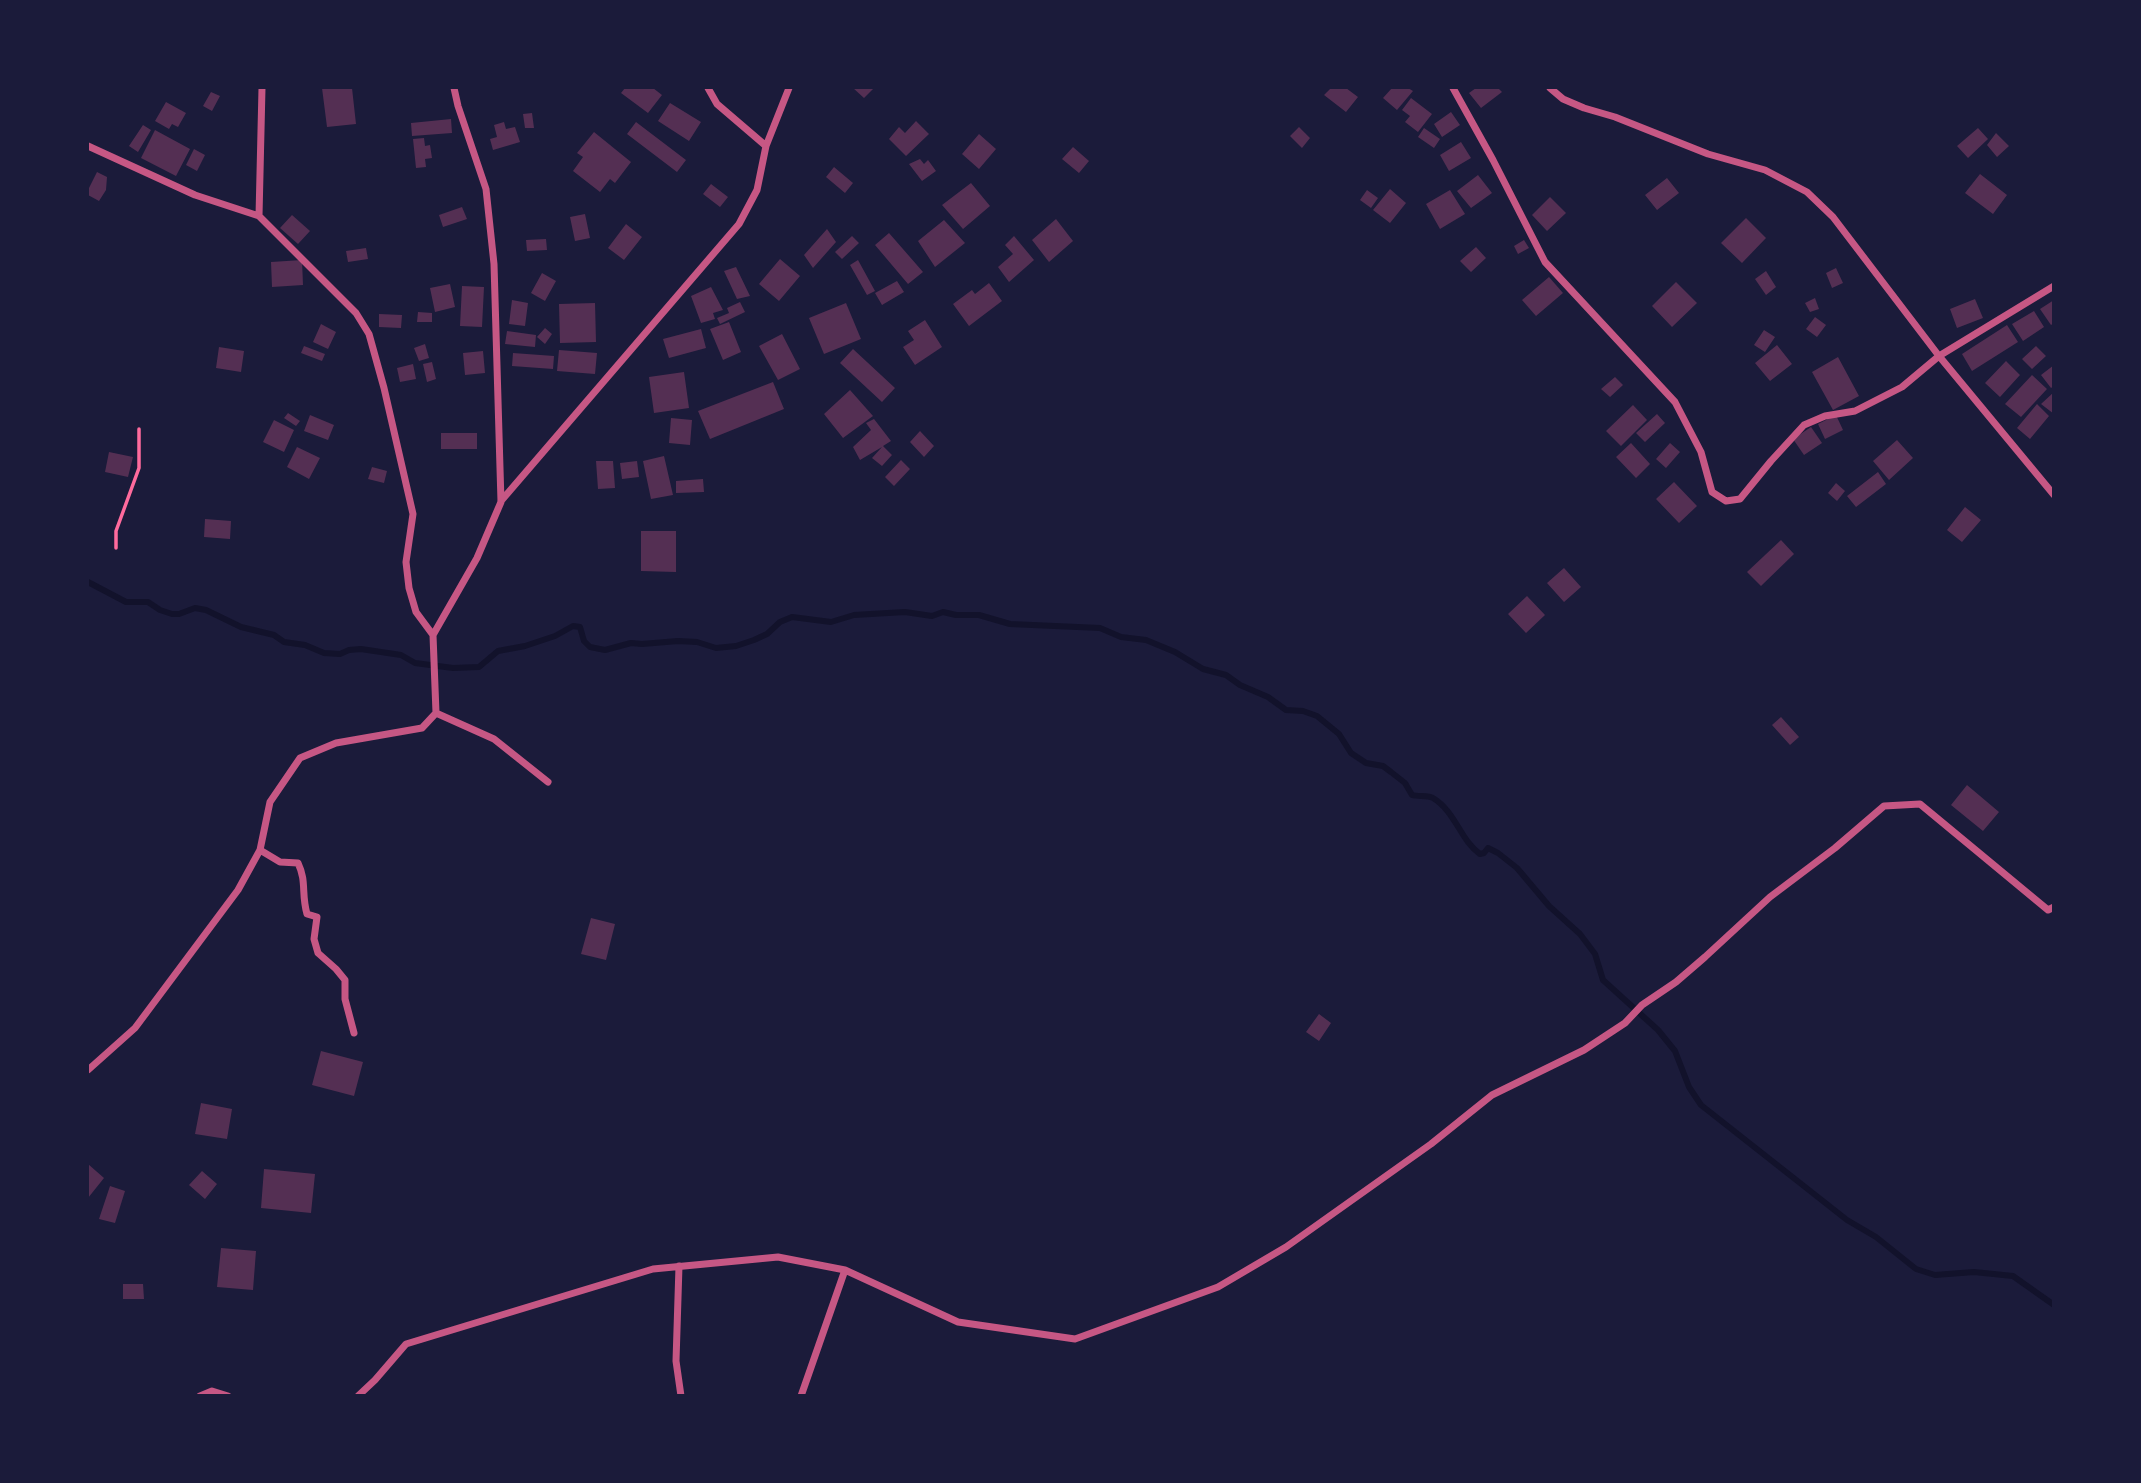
<!DOCTYPE html>
<html>
<head>
<meta charset="utf-8">
<style>
  body { margin:0 }
  #map { position:relative; width:2141px; height:1483px; overflow:hidden; background:#1b1b3a; font-family:"DejaVu Sans",sans-serif }
  canvas { display:block }
  .frame { position:absolute; inset:0; border:89px solid #1b1b3a; pointer-events:none }
</style>
</head>
<body>
<div id="map">
<canvas width="2141" height="1483"></canvas>
<div class="frame"></div>
</div>
<script>
const context = document.querySelector('canvas').getContext('2d');
context.lineJoin = 'round';
function stroke(path, color, width, dash) {
  context.strokeStyle = color;
  context.lineWidth = width;
  context.lineCap = dash ? 'butt' : 'round';
  context.setLineDash(dash || []);
  context.stroke(path);
}
function fill(path, color) {
  context.fillStyle = color;
  context.fill(path, 'evenodd');
}
stroke(new Path2D(`
  M88 582 126 602H148L160 610 172 614H179L195 608 206 610 241 627 274 635 284 642 305 645 324 653 340 654 349 650 361 649 401 655 415 663 453 668 479 667 498 651 525 646 555 636 573 626 580 627 584 641 590 647 605 650 631 643 642 644 678 641 697 642 716 648 736 646 754 640 767 634 780 622 792 617 831 622 854 615 905 612 932 616 943 612 956 615H979L1010 624 1100 628 1121 637 1146 640 1175 652 1203 669 1226 675 1240 685 1268 697 1286 710 1303 711 1317 716 1339 734 1351 753 1366 763 1383 766 1391 772 1405 783 1412 795C1418 797 1428 795 1433 798 1456 812 1460 840 1480 854L1484 853 1488 848 1498 853 1517 868 1549 906 1580 934 1595 954 1603 980 1658 1030 1675 1051 1689 1087 1701 1105 1847 1220 1876 1237 1916 1269 1935 1275 1974 1272 2013 1276 2054 1305`), '#12122b', 6);
fill(new Path2D(`
  M322 88H352L356 124 327 127Z
  M625 88H653L662 95 648 113 621 93Z
  M853 88H874L864 98Z
  M1331 88H1346L1358 97 1346 112 1324 95Z
  M1392 88H1408L1413 91 1397 110 1383 98Z
  M1476 88H1498L1502 92 1481 108 1469 93Z
  M211 92 220 96 212 111 203 106Z
  M1411 98 1432 114 1418 132 1405 122 1410 116 1402 110Z
  M166 102 186 113 178 127 172 124 169 129 155 121Z
  M670 103 701 122 689 141 658 121Z
  M1451 112 1460 125 1442 137 1434 124Z
  M532 113 534 128H525L523 114Z
  M451 119 452 133 412 136 411 123Z
  M916 121 929 134 906 156 889 139 899 127 905 133Z
  M504 122 506 129 515 127 520 142 493 150 490 139 497 137 494 125Z
  M636 122 686 160 677 172 627 134Z
  M143 125 151 130 138 152 129 146Z
  M1299 127 1310 138 1302 148 1290 136Z
  M1424 128 1440 139 1434 148 1418 137Z
  M1978 128 1988 139 1968 158 1957 146Z
  M155 130 190 149 176 176 141 158Z
  M594 132 631 162 615 183 610 179 600 192 573 171 583 157 577 153Z
  M1996 133 2009 146 1997 157 1987 145Z
  M979 134 996 149 979 169 962 154Z
  M424 138 425 146 430 145 432 158 425 159 426 167 416 168 413 139Z
  M1461 142 1471 158 1449 171 1440 155Z
  M1073 147 1089 161 1079 173 1062 159Z
  M194 149 205 155 197 171 186 165Z
  M920 159 924 164 928 160 936 171 922 181 909 164Z
  M834 167 853 183 845 193 826 177Z
  M97 172 107 177 106 190 99 201 88 195V190Z
  M1980 174 2007 195 1993 214 1965 193Z
  M1478 175 1492 193 1471 208 1457 191Z
  M1667 178 1679 193 1657 210 1645 195Z
  M971 183 990 206 963 229 942 205Z
  M711 184 728 197 720 207 703 194Z
  M1390 189 1406 203 1390 223 1373 210Z
  M1367 190 1378 198 1371 208 1360 200Z
  M1450 190 1465 214 1440 229 1426 204Z
  M1550 197 1566 213 1547 231 1532 215Z
  M462 207 467 219 443 227 439 215Z
  M585 214 590 238 575 241 570 217Z
  M292 215 310 231 298 244 280 228Z
  M1746 218 1766 238 1742 263 1721 243Z
  M1056 219 1073 241 1049 262 1032 240Z
  M944 220 965 243 935 267 918 241Z
  M626 224 642 237 624 260 608 248Z
  M827 229 836 242 813 268 804 255Z
  M889 233 923 272 908 284 875 245Z
  M852 236 859 243 842 259 835 252Z
  M1014 236 1034 260 1009 282 998 267 1013 254 1005 245Z
  M546 239 547 250 527 251 526 240Z
  M1524 240 1529 248 1518 254 1514 246Z
  M1476 247 1486 258 1471 272 1460 261Z
  M366 248 368 259 348 262 346 251Z
  M780 259 800 276 779 301 759 284Z
  M302 260 303 285 272 287 271 262Z
  M858 260 875 291 867 295 850 265Z
  M736 267 750 296 737 299 724 271Z
  M1836 268 1843 283 1832 288 1826 273Z
  M1766 271 1776 287 1766 295 1755 279Z
  M542 273 556 281 545 301 531 293Z
  M1549 277 1563 293 1536 316 1522 300Z
  M897 281 904 292 882 305 875 293Z
  M1676 282 1697 303 1672 327 1652 306Z
  M989 283 1002 301 969 326 953 304 972 290 975 294Z
  M450 284 455 307 435 312 430 288Z
  M462 286 484 287 482 327 460 326Z
  M711 287 723 310 713 313 715 319 701 323 691 296Z
  M1815 298 1819 309 1810 312 1805 303Z
  M1975 299 1983 318 1957 328 1950 309Z
  M512 300 528 303 525 326 509 324Z
  M2054 300V323L2051 325 2040 309Z
  M740 302 745 312 720 324 717 318 729 313 727 308Z
  M595 303 596 342 560 343 559 304Z
  M846 303 861 339 824 354 809 318Z
  M2034 311 2044 327 2023 341 2012 324Z
  M418 312 432 313V322H417Z
  M379 314 402 315 401 328 379 327Z
  M1815 317 1826 325 1817 337 1806 329Z
  M925 320 942 347 915 365 903 347 914 340 908 331Z
  M729 322 741 352 723 360 710 329Z
  M321 324 336 332 328 349 313 342Z
  M2007 325 2018 342 1972 371 1962 354Z
  M545 328 552 334 545 344 537 337Z
  M701 329 706 348 669 358 663 339Z
  M1764 330 1775 337 1765 352 1754 345Z
  M507 331 536 335 535 347 505 344Z
  M782 334 800 369 778 380 759 346Z
  M425 344 429 358 419 361 414 348Z
  M1777 345 1792 364 1770 381 1755 363Z
  M304 346 325 354 322 361 301 353Z
  M2036 346 2046 356 2032 369 2022 359Z
  M219 347 244 351 241 372 216 368Z
  M853 349 895 388 882 402 840 363Z
  M559 350 597 353 595 374 557 371Z
  M483 351 485 373 465 375 463 353Z
  M513 353 554 356 553 369 512 366Z
  M1838 357 1859 396 1833 410 1812 372Z
  M2006 361 2020 375 2000 397 1985 383Z
  M432 362 436 379 427 382 423 364Z
  M413 364 416 379 400 382 397 368Z
  M2054 365V386L2051 388 2041 375Z
  M684 372 689 408 654 413 649 377Z
  M2032 375 2047 389 2021 417 2005 404Z
  M1615 377 1623 385 1610 397 1601 389Z
  M773 382 784 409 710 439 698 411Z
  M850 390 873 416 843 438 824 414Z
  M2054 392V414L2041 404Z
  M2037 404 2049 416 2030 439 2017 428Z
  M1633 405 1647 420 1621 446 1606 431Z
  M288 413 300 421 296 426 284 418Z
  M1657 414 1665 423 1645 442 1636 433Z
  M310 415 334 425 328 440 304 431Z
  M1836 415 1843 430 1825 439 1818 424Z
  M671 418 692 420 690 445 669 443Z
  M874 419 891 441 883 446 892 455 882 466 872 458 882 447 860 460 853 447 871 430 866 423Z
  M274 420 294 430 284 452 263 442Z
  M1811 427 1822 443 1804 455 1793 439Z
  M920 431 934 446 924 457 910 442Z
  M441 433H477V449H441Z
  M1897 440 1913 458 1889 480 1873 461Z
  M1631 443 1650 464 1636 478 1616 457Z
  M1670 443 1680 452 1666 468 1656 459Z
  M297 447 320 458 309 479 287 467Z
  M109 452 133 457 128 477 105 472Z
  M664 456 673 495 651 499 643 461Z
  M901 460 910 469 894 486 885 477Z
  M596 461H613L615 488 598 489Z
  M637 461 639 477 622 479 620 463Z
  M372 467 387 471 384 483 368 479Z
  M1878 472 1886 484 1856 507 1847 496Z
  M703 479 704 492 676 493V481Z
  M1674 482 1697 506 1679 523 1656 499Z
  M1836 483 1845 491 1837 501 1828 493Z
  M1965 507 1981 520 1962 542 1947 530Z
  M205 519 231 521 230 539 204 537Z
  M641 531H676V572L641 571Z
  M1781 540 1794 554 1761 586 1747 572Z
  M1564 568 1581 587 1564 602 1547 583Z
  M1527 596 1545 615 1526 633 1508 614Z
  M1781 717 1799 737 1790 745 1772 725Z
  M1967 785 1999 812 1983 831 1951 805Z
  M591 918 615 924 606 960 581 954Z
  M1319 1014 1331 1023 1319 1041 1306 1032Z
  M321 1051 363 1062 354 1096 312 1085Z
  M201 1103 232 1109 227 1139 195 1134Z
  M88 1164 104 1178 88 1198Z
  M264 1169 315 1174 311 1213 261 1208Z
  M202 1171 217 1184 205 1199 189 1185Z
  M110 1186 125 1191 115 1223 99 1219Z
  M221 1248 256 1251 253 1290 217 1287Z
  M123 1284H143L144 1299H123Z`), '#542f53');
stroke(new Path2D(`
  M116 548V531L139 468V429`), '#ff6b9d', 3.5);
stroke(new Path2D(`
  M262 88 259 216 356 313 369 334 384 388 413 514 406 562 409 588 416 612 433 635
  M1453 88 1493 160 1545 262 1675 402 1701 452 1712 492 1726 501 1740 499 1771 461 1804 425 1825 416 1855 411 1902 387 1939 356 2054 286
  M1550 88 1563 99 1584 108 1615 117 1708 154 1765 170 1807 192 1833 217 1939 356 2054 495
  M88 146 195 195 259 216
  M766 146 789 88
  M501 501 739 224 757 190 766 146 717 104 708 88
  M436 713 494 739 548 782
  M260 850 280 862 298 863C307 882 301 893 307 914L317 917 314 939 318 953 336 969 345 980V999L354 1033
  M88 1070 135 1028 238 890 260 850 270 802 300 758 336 743 422 728 436 713 433 635 477 558 501 502 494 264 486 189 458 106 454 88
  M679 1266 676 1361 681 1396
  M200 1396 212 1391 228 1396
  M358 1396 375 1380 406 1344 653 1269 778 1257 845 1270 958 1322 1075 1339 1218 1287 1286 1247 1431 1144 1492 1095 1584 1050 1625 1023 1642 1005 1676 982 1705 957 1770 897 1835 848 1884 806 1920 804 2048 910 2054 907
  M801 1396 845 1270`), '#c65784', 7);
</script>
</body>
</html>
